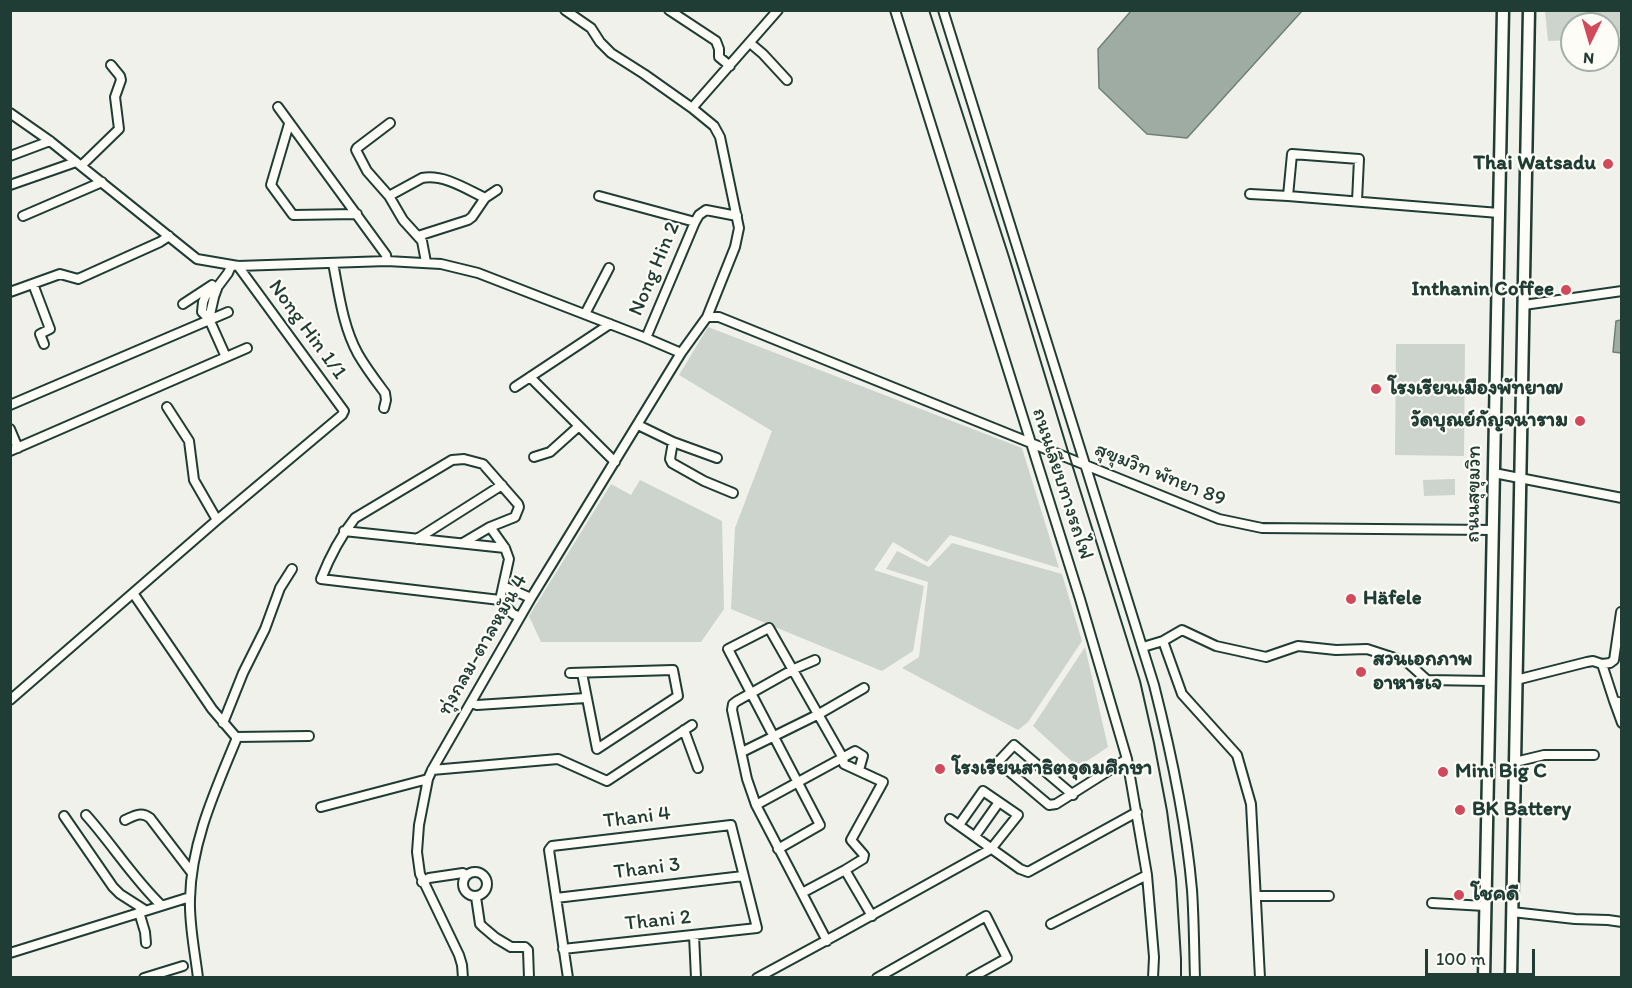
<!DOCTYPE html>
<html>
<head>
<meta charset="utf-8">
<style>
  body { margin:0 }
  #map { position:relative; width:1632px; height:988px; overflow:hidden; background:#f0f1eb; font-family:Itim,sans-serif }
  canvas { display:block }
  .frame { position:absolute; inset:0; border:12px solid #1f3d34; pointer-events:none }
  .north { position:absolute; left:1560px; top:12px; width:60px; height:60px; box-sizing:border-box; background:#fdfcf7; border:2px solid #a4b0a9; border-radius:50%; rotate:185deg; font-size:16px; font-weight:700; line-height:24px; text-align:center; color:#1f3d34 }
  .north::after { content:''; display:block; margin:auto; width:21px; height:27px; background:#d1495b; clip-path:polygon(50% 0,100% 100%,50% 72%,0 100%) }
  .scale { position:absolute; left:1425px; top:949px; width:110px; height:27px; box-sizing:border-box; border:3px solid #1f3d34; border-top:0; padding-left:8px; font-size:18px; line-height:21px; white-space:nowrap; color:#1f3d34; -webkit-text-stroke:4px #fdfcf7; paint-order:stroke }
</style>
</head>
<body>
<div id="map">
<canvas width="1632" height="988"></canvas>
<div class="frame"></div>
<div class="north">N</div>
<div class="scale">100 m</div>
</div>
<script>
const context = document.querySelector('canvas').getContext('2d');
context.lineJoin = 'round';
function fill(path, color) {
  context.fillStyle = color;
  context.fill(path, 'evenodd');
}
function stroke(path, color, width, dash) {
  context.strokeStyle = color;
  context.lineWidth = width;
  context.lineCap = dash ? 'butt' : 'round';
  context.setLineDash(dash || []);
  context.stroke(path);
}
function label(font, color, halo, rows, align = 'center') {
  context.font = font + ' Itim,"Playpen Sans Thai",sans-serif';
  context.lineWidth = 4.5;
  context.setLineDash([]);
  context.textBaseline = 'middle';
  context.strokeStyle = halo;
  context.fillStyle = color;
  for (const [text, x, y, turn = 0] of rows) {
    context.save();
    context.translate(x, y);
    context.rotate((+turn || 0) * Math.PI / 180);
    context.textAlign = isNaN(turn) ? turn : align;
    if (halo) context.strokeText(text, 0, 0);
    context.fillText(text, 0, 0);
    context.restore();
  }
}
fill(new Path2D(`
  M1545 11H1621V34L1608 39V24H1572V40L1548 41Z
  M708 327 1022 448 1059 568 950 535 927 562 893 542 874 570 924 586 913 651 882 671 731 609 735 528 772 431 679 375Z
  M1396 344H1465L1464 456 1395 455Z
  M1455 479V495L1424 496 1423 480Z
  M640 480 722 521 724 609 701 642H541L529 616 611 484 631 495Z
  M952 543 1062 574 1082 641 1028 722 1018 730 902 668 919 657 928 582 886 569 897 551 929 567Z
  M1085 647 1108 747 1078 767 1033 726Z`), '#cdd3cd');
const water = new Path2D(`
  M1131 11V10L1302 11 1187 138 1147 134 1099 88 1098 49Z
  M1621 320V353L1613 352 1616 321Z`);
fill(water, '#9faca4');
stroke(water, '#6c8077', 1.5);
const minor = new Path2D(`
  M565 10 591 28 600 42 611 53 644 74 692 108 714 126 720 137 739 228 735 247 707 317
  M669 10 716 41 719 49V57L730 66
  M895 10 1080 599 1127 759 1147 875 1154 957 1153 978
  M943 10 1154 685C1171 752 1186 820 1192 890 1194 919 1194 948 1195 978
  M750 43 763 54 787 80
  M278 107 386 255 387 261
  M692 108 778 10
  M10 113 50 141 197 259 238 266 387 261 441 264 478 273 646 338 681 353
  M390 123 357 148 356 150 367 171 389 196 403 220 422 241 426 262
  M289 124 271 185 293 215 357 214
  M10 156 50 141
  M82 165 119 129 115 97 121 80 120 76 111 65
  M10 185 76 162
  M1250 194 1288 196
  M389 196 422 178C444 174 466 189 485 198
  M599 196 695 222
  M1357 201 1359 159 1292 154 1288 196 1499 213
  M23 216 102 182
  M418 236 468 220 472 217 485 198 497 190
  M333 263C339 294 343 327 358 354 366 368 376 381 385 393L386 400 384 408
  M33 284 50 329 40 334 44 344
  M10 292 60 274 78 279 160 242 169 236
  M183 304 212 285
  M1524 305 1622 291
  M585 314 609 268
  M209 319 214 297 218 286
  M646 338 695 222 699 215 706 210 737 216
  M226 357 209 319 202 312 203 302 206 295 219 285 228 273 231 266
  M530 377 615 462
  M515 387 610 324
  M10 405 228 312
  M167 407 189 441 194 480 217 520
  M638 425 673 442 670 459 672 463 704 481 733 493
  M10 429 18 448
  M673 442 717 458
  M10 451 247 348
  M534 457 550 452 579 426
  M1494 473 1622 498
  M490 527 505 548 509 559 500 600
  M344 531 505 548
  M417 539 502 485
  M463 543 490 527 515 517 519 507 518 504 483 464 464 459 452 460 355 518C340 537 330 556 321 579L500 600 513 614 520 617
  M503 586 531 598
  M133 593 212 709 236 737V740C215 791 191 843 190 899 189 925 195 952 198 978
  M1163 641 1182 630 1216 646 1266 657 1298 646 1336 650 1367 649 1407 662 1427 680 1490 681
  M1143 647 1163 641 1182 694 1237 755 1251 804 1260 978
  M815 660 794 669 737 701 733 704 732 710 747 779 756 805 827 941
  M1602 664 1610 663 1614 660 1621 612
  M570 673 673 670 678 696 597 749 582 673
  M1516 680 1587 662 1593 661 1602 664 1614 701 1622 703
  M10 700 217 520 342 415 344 411 238 266
  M1614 701 1622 723
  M471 703 477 705 586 698
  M223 723 243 673 265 629 280 588 292 569
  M684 730 698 768
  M236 737 309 736
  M742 752 819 714 864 688
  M1515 762 1544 755H1594
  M432 770 558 759 607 781 692 725
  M1073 795 1014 745 998 762 1049 805 1056 804 1127 759
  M756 805 855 751 863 756 859 770
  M321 807 428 779
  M86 815C112 844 133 878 161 905
  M64 816 113 887 120 894 145 910
  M950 819 1020 869 1028 872 1137 812
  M125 820C134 816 141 811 150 818L192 873
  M975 836 999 802
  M778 849 820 825 728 649 769 628 843 758 844 764 883 782 851 840 864 855 863 859 845 870 802 893
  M845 870 872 916
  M463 884a12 12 0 1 1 24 0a12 12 0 1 1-24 0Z
  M422 882 429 878 463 873 467 875
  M1256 896H1329
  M476 897 480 924 483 927 496 938 511 947H525L528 950 529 978
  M556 898 743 876
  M1432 903 1485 906
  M139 912 145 932 146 943
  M1512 912 1575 919 1608 920 1622 922
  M1051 924 1147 875
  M694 935 696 978
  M563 949 757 928 731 825 552 846 549 850 568 978
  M10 953 190 897
  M144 978 183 966
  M463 978 462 965 459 955 420 874 417 852 419 825 428 779 432 770 531 598 681 353 707 317H719L1219 519 1262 528 1493 530
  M757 978 838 934 991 849 1018 815 983 791 959 825
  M877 978 986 916 1007 958 971 978`);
const highway = new Path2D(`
  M1484 978 1503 10
  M1511 978 1529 10`);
stroke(minor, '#1f3d34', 12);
stroke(highway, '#1f3d34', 15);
stroke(minor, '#fdfcf7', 8);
stroke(highway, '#fdfcf7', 10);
stroke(new Path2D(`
  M929 10 1009 257 1070 458 1140 681 1154 743 1167 811 1176 879 1181 959V978`), '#1f3d34', 2);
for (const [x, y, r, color] of [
  [1608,164,6,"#d1495b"],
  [1566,290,6,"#d1495b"],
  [1376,389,6,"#d1495b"],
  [1580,421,6,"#d1495b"],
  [1351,599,6,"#d1495b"],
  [1361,672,6,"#d1495b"],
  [940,769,6,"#d1495b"],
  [1443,772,6,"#d1495b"],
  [1460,810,6,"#d1495b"],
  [1459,895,6,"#d1495b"]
]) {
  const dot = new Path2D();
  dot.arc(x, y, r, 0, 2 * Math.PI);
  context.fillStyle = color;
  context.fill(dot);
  stroke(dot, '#fdfcf7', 2);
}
label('bold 21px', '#1f3d34', '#fdfcf7', [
  ["Thai Watsadu",1596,164,"right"],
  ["Inthanin Coffee",1554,290,"right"],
  ["โรงเรียนเมืองพัทยา๗",1388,389],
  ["วัดบุณย์กัญจนาราม",1568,421,"right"],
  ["Häfele",1363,599],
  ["สวนเอกภาพ",1373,660],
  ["อาหารเจ",1373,684],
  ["โรงเรียนสาธิตอุดมศึกษา",952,769],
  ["Mini Big C",1455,772],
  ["BK Battery",1472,810],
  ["โชคดี",1471,895]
], 'left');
label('21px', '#1f3d34', '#fdfcf7', [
  ["Nong Hin 2",655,269,-67],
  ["Nong Hin 1/1",307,330,54],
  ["สุขุมวิท พัทยา 89",1160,475,22],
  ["ถนนเลียบทางรถไฟ",1062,484,72],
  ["ถนนสุขุมวิท",1474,494,-89],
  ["ทุ่งกลม-ตาลหมัน 4",483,645,-60],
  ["Thani 4",637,818,-7],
  ["Thani 3",647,869,-7],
  ["Thani 2",658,921,-6]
]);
</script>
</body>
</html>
